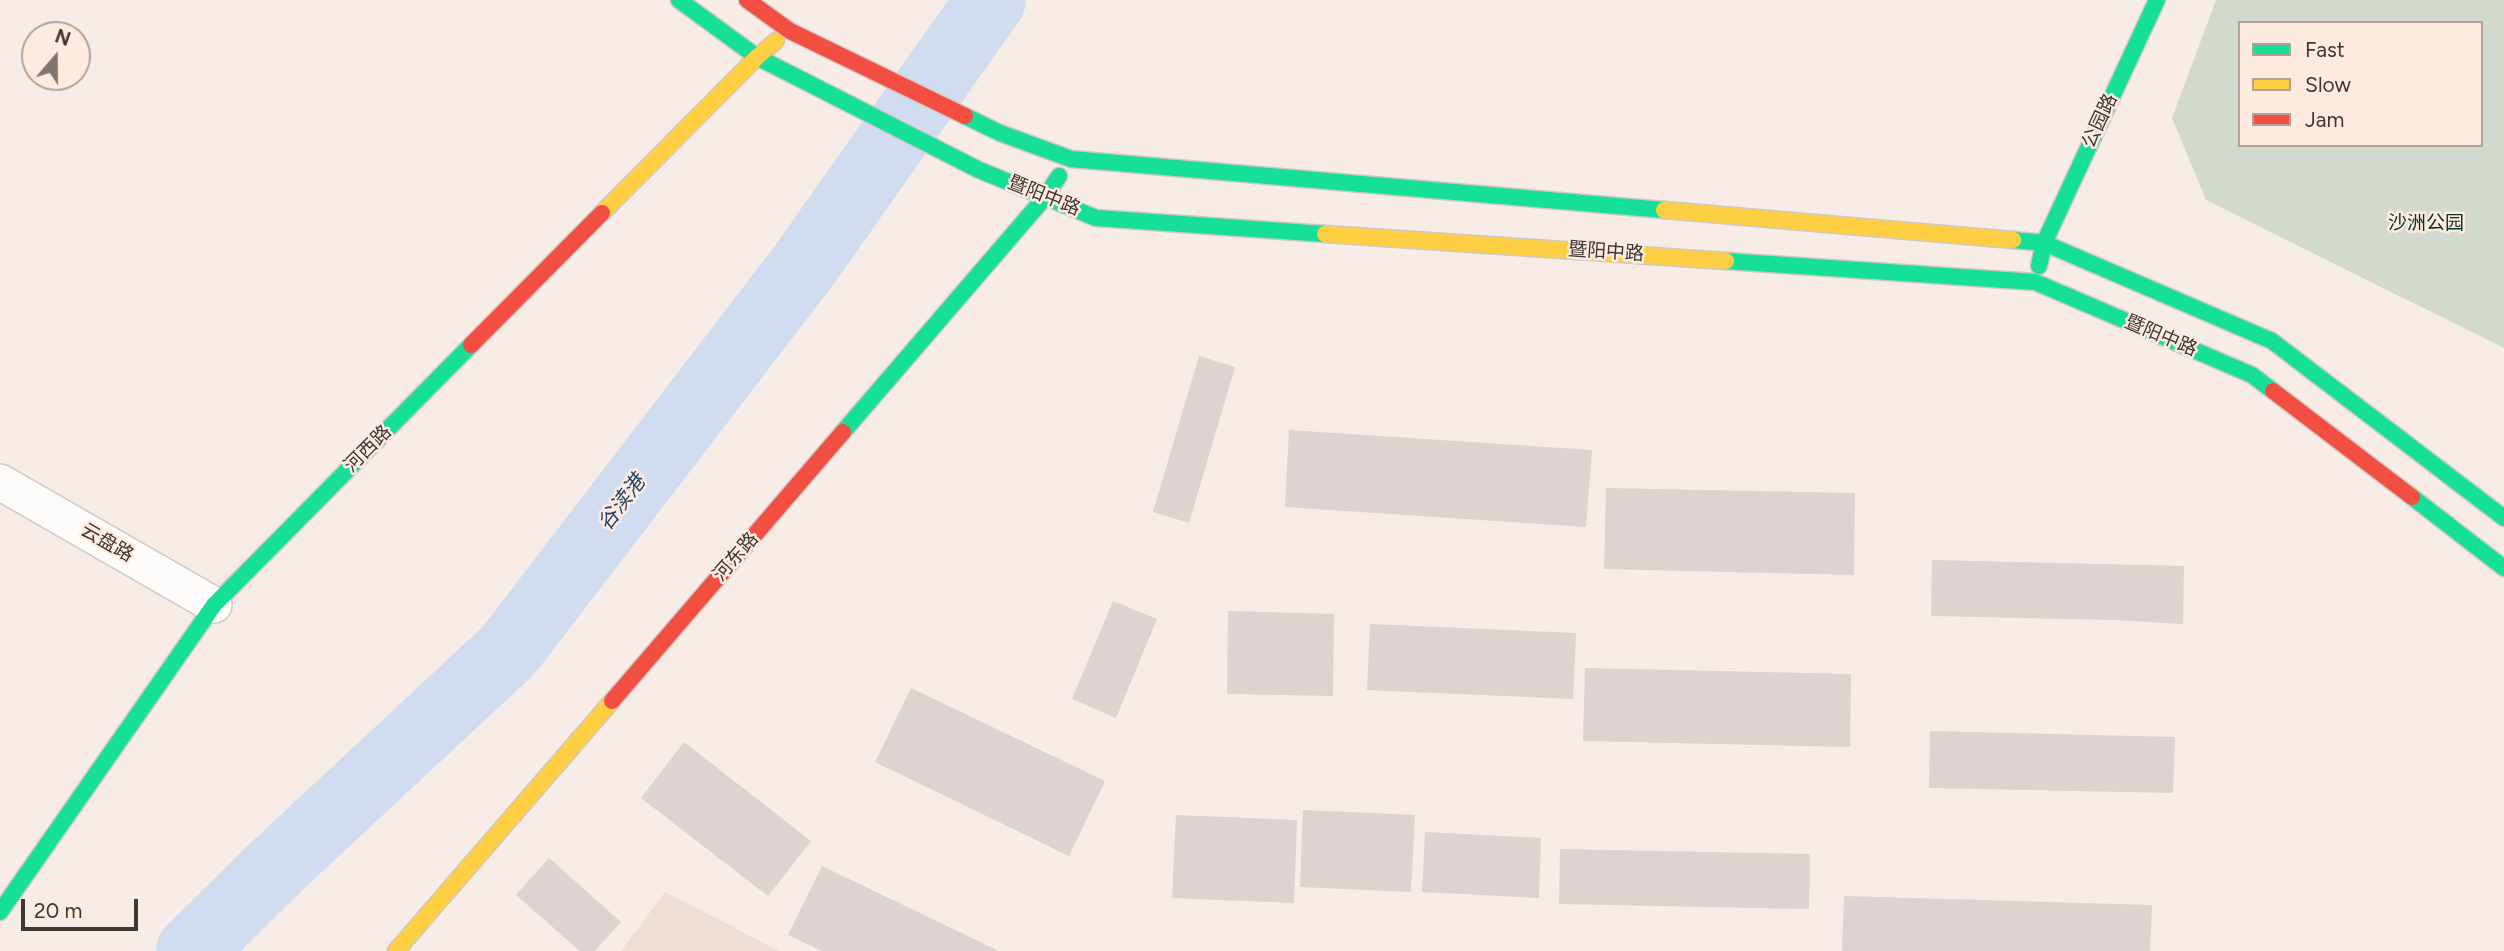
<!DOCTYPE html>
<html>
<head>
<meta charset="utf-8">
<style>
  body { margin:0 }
  #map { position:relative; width:2504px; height:951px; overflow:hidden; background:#f7ece6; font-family:Figtree,sans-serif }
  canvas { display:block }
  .legend { position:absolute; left:2238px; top:21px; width:245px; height:126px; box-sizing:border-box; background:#fdebe0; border:2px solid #b1a39a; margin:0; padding:9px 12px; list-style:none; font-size:21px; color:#403732 }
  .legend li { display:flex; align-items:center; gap:14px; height:35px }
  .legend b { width:35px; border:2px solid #b1a39a }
  .north { position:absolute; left:21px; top:21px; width:70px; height:70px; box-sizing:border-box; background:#fdebe0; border:2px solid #b1a39a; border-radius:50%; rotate:20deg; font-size:19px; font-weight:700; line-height:28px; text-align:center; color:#403732 }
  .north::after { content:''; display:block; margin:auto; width:24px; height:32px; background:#807671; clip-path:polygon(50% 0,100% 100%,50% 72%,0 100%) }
  .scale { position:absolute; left:21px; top:899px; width:117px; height:32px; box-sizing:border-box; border:4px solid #403732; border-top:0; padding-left:9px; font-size:21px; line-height:24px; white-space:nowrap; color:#403732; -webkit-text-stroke:5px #fdebe0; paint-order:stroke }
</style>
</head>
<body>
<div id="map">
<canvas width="2504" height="951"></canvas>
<ul class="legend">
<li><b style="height:9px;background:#16e098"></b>Fast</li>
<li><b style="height:9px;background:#ffcf43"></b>Slow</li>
<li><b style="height:9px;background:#f24e42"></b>Jam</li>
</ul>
<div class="north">N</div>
<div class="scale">20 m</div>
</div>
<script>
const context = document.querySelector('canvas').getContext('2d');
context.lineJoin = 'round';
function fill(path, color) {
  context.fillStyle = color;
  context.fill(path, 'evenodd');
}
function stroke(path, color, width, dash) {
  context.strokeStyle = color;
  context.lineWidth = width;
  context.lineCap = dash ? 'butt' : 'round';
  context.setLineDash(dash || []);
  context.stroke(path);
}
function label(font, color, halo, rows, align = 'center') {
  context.font = font + ' Figtree,"Noto Sans SC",sans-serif';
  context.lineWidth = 5;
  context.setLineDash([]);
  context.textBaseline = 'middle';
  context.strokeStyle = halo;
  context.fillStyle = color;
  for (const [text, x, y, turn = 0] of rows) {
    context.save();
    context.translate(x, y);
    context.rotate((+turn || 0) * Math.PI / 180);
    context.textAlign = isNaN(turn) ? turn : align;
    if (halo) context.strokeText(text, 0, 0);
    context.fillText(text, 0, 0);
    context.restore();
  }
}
fill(new Path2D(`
  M665 892 779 951H621Z`), '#efded5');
fill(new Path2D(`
  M2216 0H2504V348L2206 200 2172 118ZM2240 23H2481V145H2240Z`), '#d2dad0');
stroke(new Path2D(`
  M191 951 277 866 509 650 805 264 991 0`), '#d0ddf0', 70);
fill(new Path2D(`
  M1199 356 1235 367 1189 523 1153 512Z
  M1289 430 1592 450 1586 527 1285 507Z
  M1606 488 1855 493 1854 575 1604 569Z
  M1932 560 2184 566 2183 624 2113 620 1931 616Z
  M1113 601 1157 619 1116 718 1072 699Z
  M1228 611 1334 614 1333 696 1227 694Z
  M1370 624 1576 633 1573 699 1367 690Z
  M1585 668 1851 674 1850 747 1583 741Z
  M911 688 1105 781 1069 856 875 762Z
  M1930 731 2175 737 2173 793 1929 788Z
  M684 742 811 841 768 896 641 798Z
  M1303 810 1415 815 1411 892 1300 887Z
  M1176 815 1297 820 1294 903 1172 898Z
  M1425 832 1541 838 1539 898 1422 892Z
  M1560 849 1810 854 1809 909 1559 904Z
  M549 858 621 922 595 951H580L516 895Z
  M822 866 999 951H822L788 935Z
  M1844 896 2152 905 2150 951H1842Z`), '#ddd3d0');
const street = new Path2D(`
  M0 482 214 605`);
const fast = new Path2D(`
  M679 0 757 57 979 170 1096 218 1325 234
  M965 116 1000 133 1071 159 1664 210
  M2013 240 2044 243 2272 341 2504 518
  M1726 261 2035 282 2252 375 2273 391
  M2039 266 2044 243 2157 0
  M843 432 1046 196 1059 176
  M2412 497 2504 568
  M0 912 214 605 471 345`);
const slow = new Path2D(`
  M1664 210 2013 240
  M602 213 757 57 776 41
  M1325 234 1726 261
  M396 951 612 701`);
const jam = new Path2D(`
  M747 0 790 31 965 116
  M471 345 602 213
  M2273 391 2412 497
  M612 701 843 432`);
stroke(street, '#d2c8c3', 38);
stroke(fast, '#d2c8c3', 19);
stroke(slow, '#d2c8c3', 19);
stroke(jam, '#d2c8c3', 19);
stroke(street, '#fefcfb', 35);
stroke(fast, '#16e098', 16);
stroke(slow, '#ffcf43', 16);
stroke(jam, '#f24e42', 16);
label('19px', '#403732', '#fdebe0', [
  ["公园路",2100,121,-65],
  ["暨阳中路",1044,196,22],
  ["暨阳中路",1606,252,4],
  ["暨阳中路",2161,336,23],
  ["河西路",368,449,-45],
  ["云盘路",107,543,30],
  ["河东路",736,557,-49]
]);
label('19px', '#033521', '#fdebe0', [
  ["沙洲公园",2426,223]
]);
label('italic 21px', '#23436b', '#fdebe0', [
  ["谷渎港",622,503,-53]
]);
</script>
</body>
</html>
